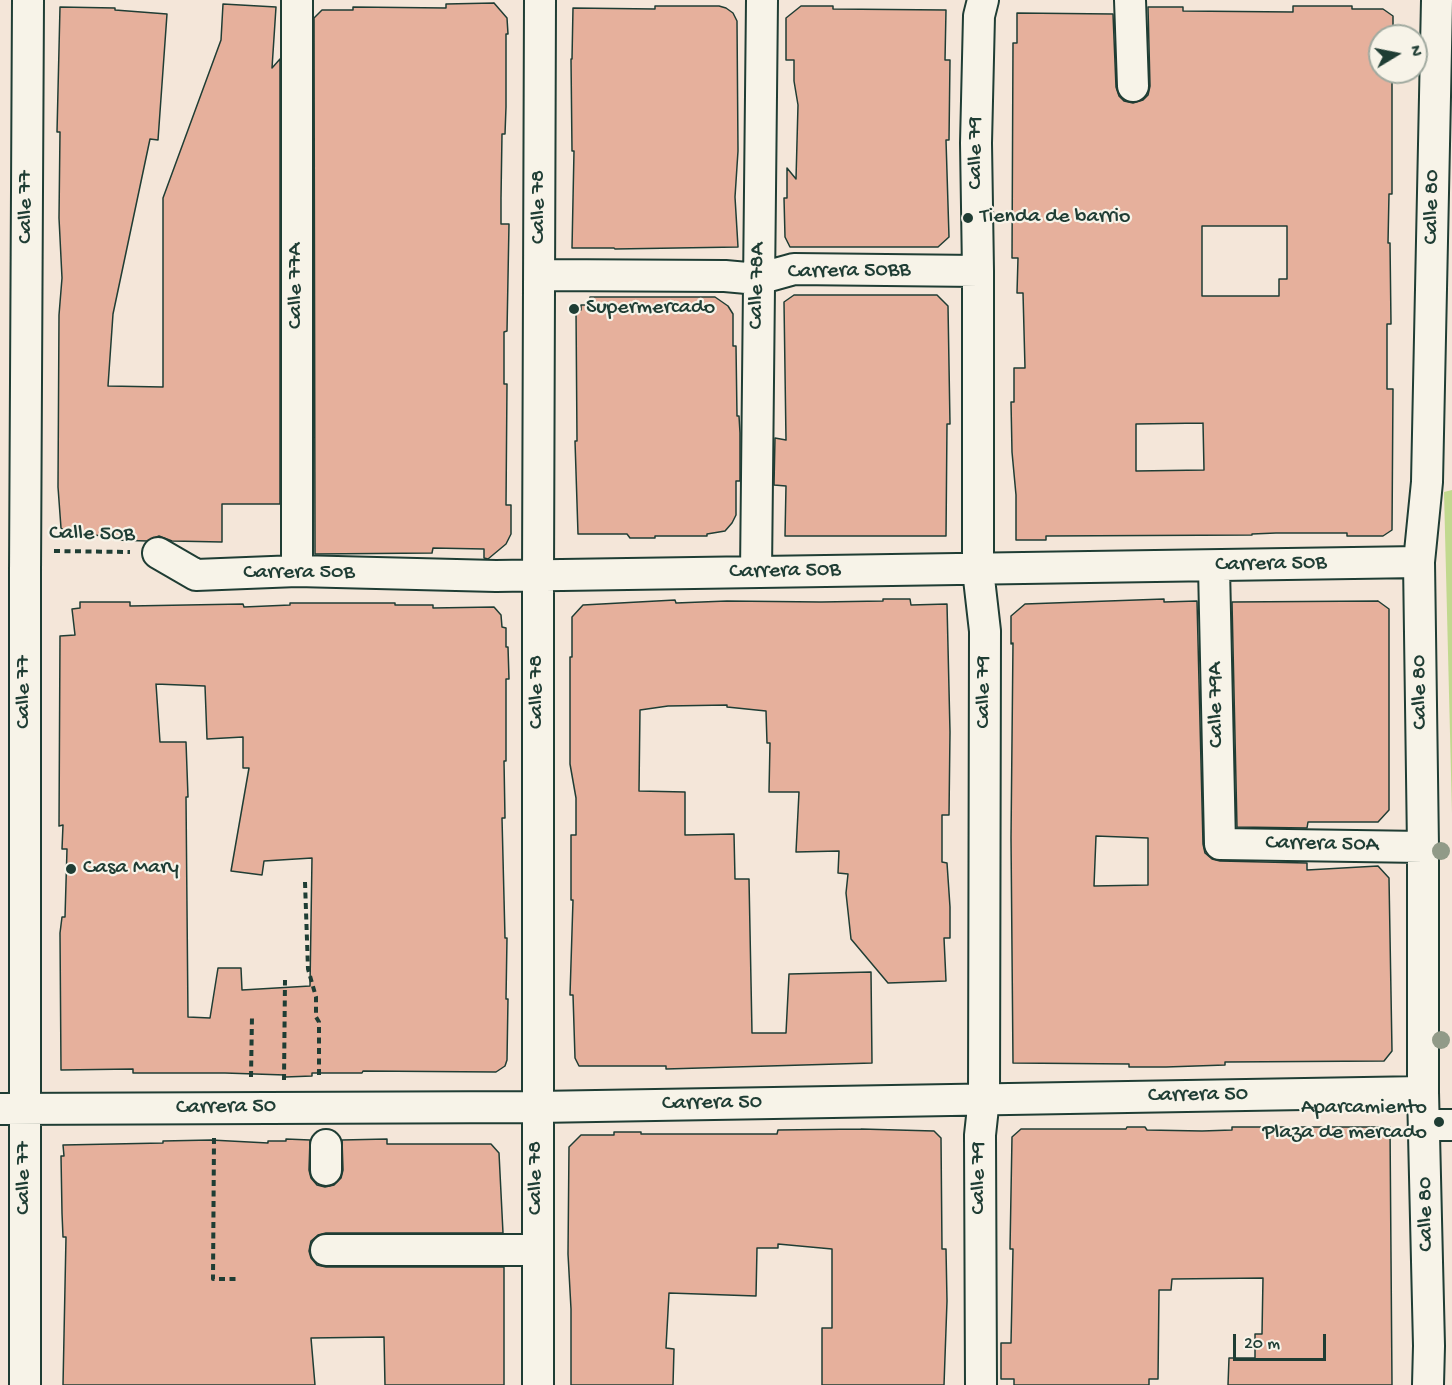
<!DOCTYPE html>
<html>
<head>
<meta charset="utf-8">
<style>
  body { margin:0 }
  #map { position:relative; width:1452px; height:1385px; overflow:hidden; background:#f4e6d9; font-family:"Gochi Hand",sans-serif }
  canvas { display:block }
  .north { position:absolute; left:1368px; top:24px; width:60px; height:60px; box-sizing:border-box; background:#f7f3e8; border:2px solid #a1aaa0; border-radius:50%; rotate:80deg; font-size:16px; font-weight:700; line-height:24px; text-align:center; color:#1f3d34 }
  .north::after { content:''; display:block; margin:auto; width:21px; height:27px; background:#1f3d34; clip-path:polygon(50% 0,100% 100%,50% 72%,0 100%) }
  .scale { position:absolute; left:1233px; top:1334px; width:93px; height:27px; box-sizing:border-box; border:3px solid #1f3d34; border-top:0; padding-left:8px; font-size:18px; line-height:21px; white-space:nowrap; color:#1f3d34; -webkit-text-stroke:4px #f7f3e8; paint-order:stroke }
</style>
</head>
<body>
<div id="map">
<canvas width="1452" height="1385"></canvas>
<div class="north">N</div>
<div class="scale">20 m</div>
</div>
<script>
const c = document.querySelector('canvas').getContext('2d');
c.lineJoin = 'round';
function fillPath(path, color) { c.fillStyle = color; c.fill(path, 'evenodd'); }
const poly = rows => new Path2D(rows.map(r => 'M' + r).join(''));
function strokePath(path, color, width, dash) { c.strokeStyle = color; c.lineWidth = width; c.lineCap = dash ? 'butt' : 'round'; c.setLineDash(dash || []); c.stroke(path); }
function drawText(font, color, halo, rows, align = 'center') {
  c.font = font + ' "Gochi Hand",sans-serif'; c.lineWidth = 4.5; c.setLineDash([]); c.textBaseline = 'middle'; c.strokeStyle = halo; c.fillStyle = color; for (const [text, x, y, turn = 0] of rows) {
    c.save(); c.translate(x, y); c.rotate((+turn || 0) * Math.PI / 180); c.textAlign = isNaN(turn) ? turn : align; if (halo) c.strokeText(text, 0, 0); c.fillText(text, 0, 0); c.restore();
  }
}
fillPath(poly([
  [1452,490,1452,814,1444,492]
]), '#c2d98f');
const building = poly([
  [494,3,507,18,508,34,506,34,506,107,505,134,502,134,501,198,501,224,509,224,507,331,504,332,504,384,507,384,506,505,511,505,511,534,506,544,488,559,484,558,484,549,433,548,432,553,315,554,314,18,322,10,353,10,353,7,446,8,446,4,494,3],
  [223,4,276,7,272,68,280,59,280,504,222,504,222,542,172,541,159,536,147,541,114,540,114,535,72,536,61,528,58,487,59,315,62,278,59,218,60,132,57,132,60,7,115,8,115,10,167,14,158,140,150,139,113,314,108,386,163,387,163,198,221,40,223,4],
  [655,6,719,6,726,8,733,13,737,21,738,151,735,197,738,247,615,249,614,248,572,248,574,151,572,151,571,59,572,59,573,8,655,9,655,6],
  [801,6,833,6,833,9,946,10,945,60,950,60,949,140,946,140,949,237,938,247,790,247,785,237,784,198,787,198,787,168,796,179,798,105,794,81,794,60,786,60,786,18,801,6],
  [1293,6,1352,6,1352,9,1383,9,1393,16,1393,36,1380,36,1380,72,1392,72,1392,194,1389,194,1388,243,1390,243,1391,324,1387,324,1387,389,1393,389,1392,530,1383,536,1347,536,1347,533,1276,533,1252,534,1252,535,1046,536,1046,540,1016,540,1016,495,1012,452,1011,402,1014,402,1014,368,1025,368,1023,293,1017,293,1018,258,1012,258,1013,43,1017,43,1017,13,1113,14,1116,87,1119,96,1124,101,1133,103,1143,100,1148,95,1150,86,1148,7,1183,7,1183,11,1293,12,1293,6],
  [1202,226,1287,226,1287,279,1279,279,1279,296,1202,296,1202,226],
  [1203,423,1204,470,1136,471,1136,424,1203,423],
  [794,295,937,295,948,306,950,424,947,424,946,536,785,536,786,486,774,485,775,438,786,440,784,302,794,295],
  [590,297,715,297,728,306,733,314,733,346,736,346,737,416,739,416,740,433,740,481,736,481,736,515,732,523,725,531,707,534,707,536,655,536,655,538,630,538,627,534,578,534,575,441,577,441,576,310,581,310,581,305,590,305,590,297],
  [883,599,910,599,911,605,947,604,950,732,949,815,942,815,942,862,947,863,950,907,950,938,944,938,946,981,888,983,851,939,846,893,848,874,838,873,839,851,796,852,799,792,769,792,770,743,767,743,766,711,727,707,727,705,668,706,640,710,639,791,685,792,685,835,734,834,735,879,749,879,752,1033,786,1033,789,974,871,972,872,1063,666,1069,666,1066,579,1066,575,1058,573,995,570,995,573,900,571,900,571,835,576,835,576,798,570,764,570,657,572,657,572,617,583,605,675,600,676,603,727,601,821,602,883,601,883,599],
  [1164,599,1164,602,1197,601,1203,844,1205,853,1212,859,1220,861,1307,863,1307,870,1378,866,1389,878,1392,1051,1384,1061,1225,1062,1225,1065,1166,1067,1129,1067,1129,1064,1013,1063,1011,838,1013,643,1011,644,1011,616,1025,604,1164,599],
  [1096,836,1148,838,1148,885,1094,886,1096,836],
  [1378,601,1389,609,1389,810,1378,822,1308,822,1307,828,1237,827,1232,602,1378,601],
  [80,602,130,602,130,606,243,604,244,607,290,605,290,603,395,603,395,605,433,605,433,608,494,607,501,615,502,627,506,628,506,647,508,647,509,679,506,679,506,761,504,761,505,818,502,818,505,938,507,938,506,999,508,999,507,1060,505,1066,496,1072,363,1071,362,1073,312,1073,312,1076,285,1077,285,1075,225,1073,133,1073,133,1069,61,1070,60,933,62,917,65,917,67,849,62,849,63,825,59,826,60,636,75,635,72,609,80,608,80,602],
  [156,684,205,686,207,739,243,737,243,768,249,768,231,871,262,875,264,861,312,858,310,986,242,990,241,968,218,968,210,1018,188,1017,186,797,188,797,186,742,160,742,156,684],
  [1127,1127,1145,1127,1147,1130,1202,1131,1232,1130,1232,1127,1390,1127,1392,1385,1228,1385,1229,1358,1255,1358,1255,1334,1262,1334,1263,1278,1172,1279,1171,1290,1159,1290,1158,1379,1149,1379,1149,1385,1014,1385,1014,1379,1001,1379,1001,1343,1011,1343,1013,1249,1010,1249,1012,1137,1021,1129,1126,1129,1127,1127],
  [861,1129,934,1131,941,1138,942,1249,946,1249,947,1301,944,1385,822,1385,822,1328,832,1328,832,1249,778,1244,778,1248,757,1248,756,1296,669,1293,666,1348,674,1349,673,1385,571,1385,571,1309,568,1254,569,1147,581,1135,614,1135,614,1132,641,1132,641,1134,777,1134,778,1130,861,1129],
  [286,1139,310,1140,309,1170,311,1178,317,1185,325,1187,334,1185,341,1178,343,1170,342,1140,387,1139,387,1144,491,1144,499,1153,503,1233,326,1233,318,1235,311,1241,309,1251,311,1258,317,1265,326,1267,504,1267,504,1385,385,1385,384,1337,311,1338,315,1385,63,1385,66,1237,63,1237,62,1213,61,1156,64,1156,63,1145,163,1143,163,1141,211,1140,268,1143,268,1141,286,1141,286,1139]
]);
fillPath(building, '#e6b09c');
strokePath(building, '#1f3d34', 1.5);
const minor = poly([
  [1130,0,1133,86],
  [540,275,725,276,758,279,794,269,978,271],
  [158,553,196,575,297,571,496,576,1419,562],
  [1214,567,1220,844,1423,847],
  [297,571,297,0],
  [756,572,762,0],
  [0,1109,537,1107,1423,1092],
  [1425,1125,1452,1125],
  [326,1145,326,1170],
  [326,1250,538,1250],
  [25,1385,25,573,28,0],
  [538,1385,538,576,540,0],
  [981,1385,980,1135,984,1098,985,631,978,570,978,271,976,143,979,16,983,0],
  [1428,1385,1429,1346,1423,1092,1423,847,1419,562,1427,482,1437,0]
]);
strokePath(minor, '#1f3d34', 34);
strokePath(poly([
  [54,551,130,552],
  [305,882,308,969,316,997,316,1017,319,1022,319,1079],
  [251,1077,252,1016],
  [284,1080,285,980],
  [214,1138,213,1279,237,1279]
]), '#1f3d34', 4, [6, 4.5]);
strokePath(minor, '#f7f3e8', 30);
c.fillStyle = '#919a88';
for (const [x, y] of [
  [1441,851],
  [1441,1040]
]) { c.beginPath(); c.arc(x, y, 9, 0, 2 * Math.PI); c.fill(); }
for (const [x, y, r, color] of [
  [968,218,6,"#1f3d34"],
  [574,309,6,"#1f3d34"],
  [71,869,6,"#1f3d34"],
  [1439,1122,6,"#1f3d34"]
]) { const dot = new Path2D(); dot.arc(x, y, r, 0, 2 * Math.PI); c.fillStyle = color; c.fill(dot); strokePath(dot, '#f7f3e8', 2); }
drawText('22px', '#1f3d34', '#f7f3e8', [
  ["Calle 79",977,153,-90],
  ["Calle 77",27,207,-90],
  ["Calle 78",540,207,-90],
  ["Calle 80",1433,207,-89],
  ["Carrera 50BB",849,272,-1],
  ["Calle 77A",297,286,-90],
  ["Calle 78A",758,286,-89],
  ["Calle 50B",92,535,1],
  ["Carrera 50B",1271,565,-1],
  ["Carrera 50B",785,572,-1],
  ["Carrera 50B",299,574],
  ["Calle 77",25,692,-90],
  ["Calle 78",538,692,-90],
  ["Calle 79",985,692,-90],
  ["Calle 80",1421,692,-91],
  ["Calle 79A",1217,705,-91],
  ["Carrera 50A",1322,845,1],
  ["Carrera 50",1198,1096,-1],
  ["Carrera 50",712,1104,-1],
  ["Carrera 50",226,1108,-1],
  ["Calle 77",25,1178,-90],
  ["Calle 78",537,1178,-90],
  ["Calle 79",980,1178,-90],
  ["Calle 80",1427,1214,-91]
]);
drawText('22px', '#1f3d34', '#f7f3e8', [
  ["Tienda de barrio",980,218],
  ["Supermercado",586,309],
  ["Casa Mary",83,869],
  ["Aparcamiento",1427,1109,"right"],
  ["Plaza de mercado",1427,1134,"right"]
], 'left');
</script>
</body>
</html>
